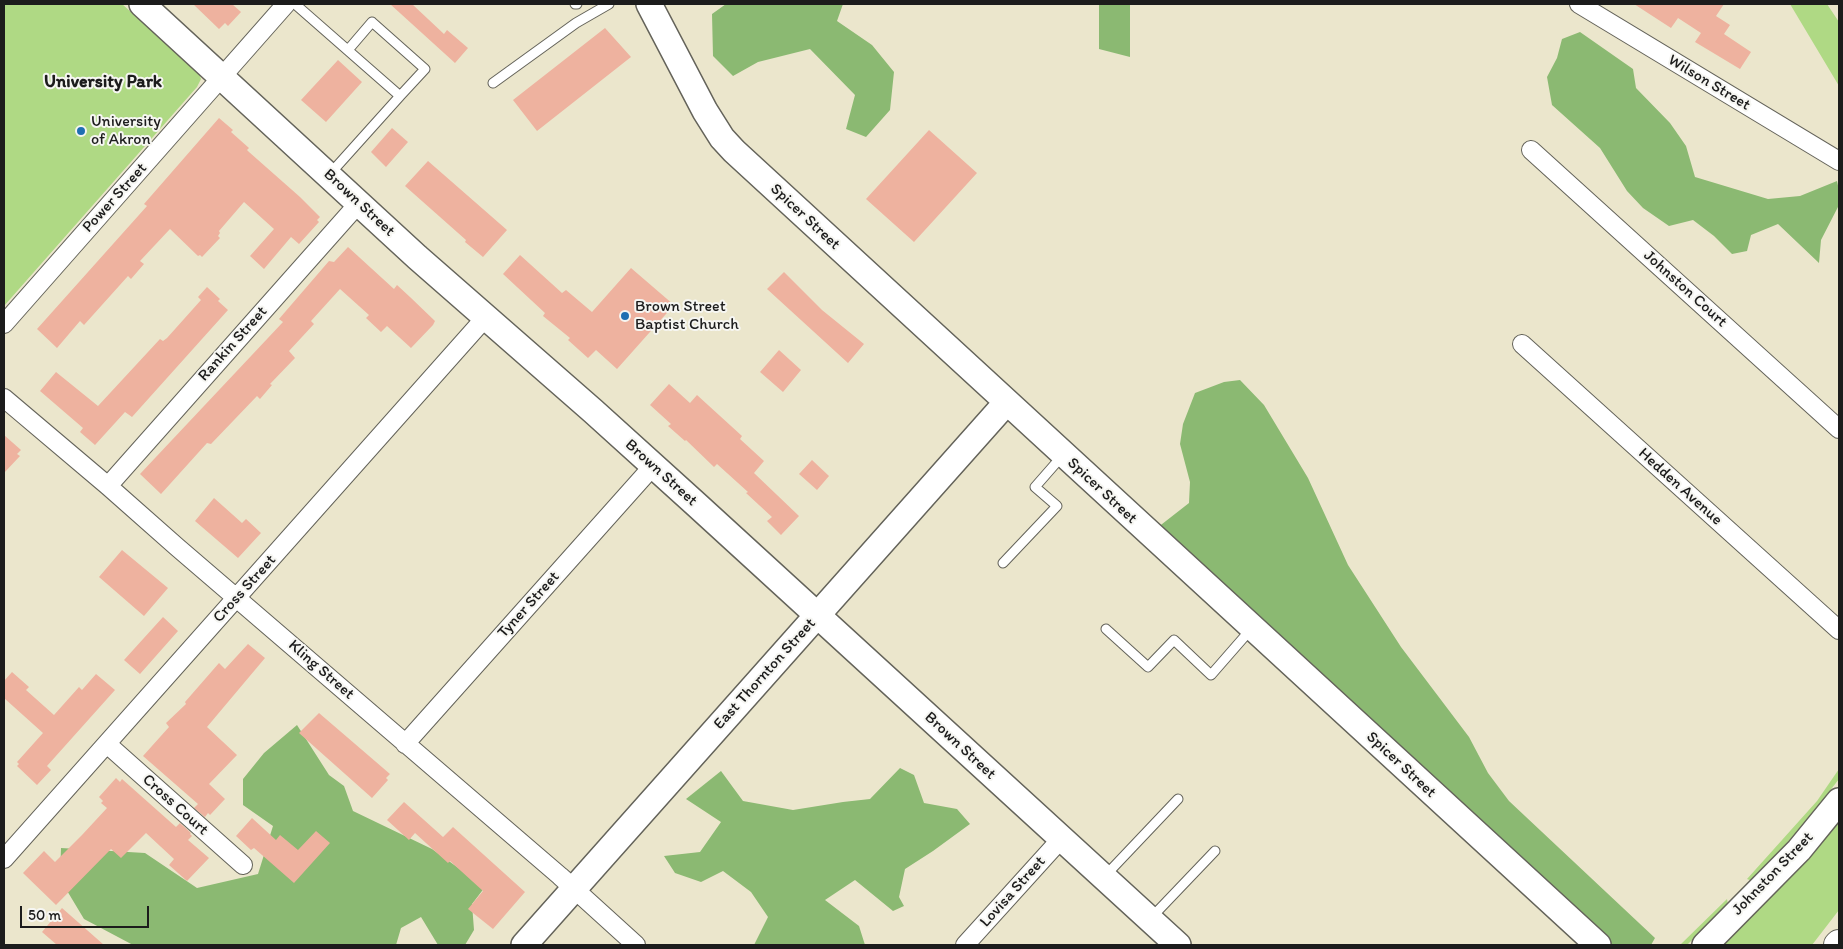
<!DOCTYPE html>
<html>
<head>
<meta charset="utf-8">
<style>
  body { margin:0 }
  #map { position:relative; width:1843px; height:949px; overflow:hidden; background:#ebe6cc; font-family:Itim,sans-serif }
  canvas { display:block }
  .frame { position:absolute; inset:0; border:5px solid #1c1c1c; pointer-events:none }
  .scale { position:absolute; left:20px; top:906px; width:129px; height:22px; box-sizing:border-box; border:2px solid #1c1c1c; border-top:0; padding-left:6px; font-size:15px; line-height:18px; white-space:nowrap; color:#1c1c1c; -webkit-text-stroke:4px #f6f6f2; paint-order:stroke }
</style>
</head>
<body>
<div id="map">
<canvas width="1843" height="949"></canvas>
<div class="frame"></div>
<div class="scale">50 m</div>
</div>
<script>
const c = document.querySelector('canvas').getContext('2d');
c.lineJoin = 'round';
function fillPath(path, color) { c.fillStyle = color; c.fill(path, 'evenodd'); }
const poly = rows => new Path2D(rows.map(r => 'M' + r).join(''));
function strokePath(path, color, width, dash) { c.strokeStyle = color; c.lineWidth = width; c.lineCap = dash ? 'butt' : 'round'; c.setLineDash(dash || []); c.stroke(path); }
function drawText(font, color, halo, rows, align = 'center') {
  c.font = font + ' Itim,sans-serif'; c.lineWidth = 4; c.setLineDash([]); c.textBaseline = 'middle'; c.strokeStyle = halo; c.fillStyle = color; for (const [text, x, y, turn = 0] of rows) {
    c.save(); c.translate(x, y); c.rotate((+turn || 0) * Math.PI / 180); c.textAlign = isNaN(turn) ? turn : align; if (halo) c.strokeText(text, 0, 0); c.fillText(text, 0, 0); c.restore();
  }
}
fillPath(poly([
  [4,4,122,4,199,73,201,79,197,87,4,306],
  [1790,4,1827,4,1839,22,1839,86],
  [1839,769,1839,779,1805,823,1752,881,1747,879,1817,801],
  [1839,821,1839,910,1812,945,1719,945,1818,847],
  [1727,899,1728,904,1687,945,1680,945]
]), '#afd984');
fillPath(poly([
  [726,4,843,4,837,21,872,45,894,72,890,110,866,137,846,129,855,95,810,49,758,62,733,76,713,56,712,14],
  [1099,4,1130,4,1130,57,1099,49],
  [1580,32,1633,69,1636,88,1670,123,1686,146,1695,177,1768,199,1800,196,1837,181,1839,190,1839,205,1821,240,1819,263,1778,224,1751,235,1747,251,1732,254,1714,236,1693,220,1669,226,1643,208,1627,191,1600,148,1552,105,1547,77,1557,58,1562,39],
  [1240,380,1264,405,1308,478,1348,565,1401,647,1469,737,1488,773,1509,801,1655,938,1651,945,1613,945,1157,528,1189,503,1190,482,1180,444,1183,424,1195,393,1224,382],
  [297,725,329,775,344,786,353,811,432,849,485,887,472,904,474,930,465,945,438,945,421,917,401,928,396,945,133,945,84,919,60,879,61,848,145,853,197,888,258,874,273,826,243,805,243,779,264,753],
  [900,768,914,775,924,803,957,809,970,824,933,851,905,869,899,897,904,906,893,911,855,880,825,900,859,926,865,945,754,945,768,917,751,892,723,871,701,882,675,873,664,856,700,852,721,822,686,799,721,771,743,801,793,810,843,802,870,799]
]), '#8bb972');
fillPath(poly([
  [193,4,232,4,241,12,228,26,225,23,219,29],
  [390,4,412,4,444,34,447,30,468,48,455,63],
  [1634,4,1724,4,1716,16,1730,25,1724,34,1751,52,1740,69,1695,42,1701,33,1678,18,1671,28],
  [605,28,631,57,537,131,513,100],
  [338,60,362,82,326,122,301,100],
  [219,118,233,130,231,132,249,148,247,150,249,152,300,197,320,217,317,220,319,222,299,244,291,237,264,269,250,256,274,229,244,202,219,231,220,233,218,236,220,238,202,257,200,255,198,256,170,229,140,261,144,264,131,279,128,276,84,325,80,321,57,348,37,329,147,206,144,204],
  [392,128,408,142,386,167,371,152],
  [929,130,977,173,914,242,866,199],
  [428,161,507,230,483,257,465,242,466,240,405,186],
  [348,247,394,289,397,285,410,297,435,321,433,325,411,348,387,326,381,332,366,318,369,315,340,289,311,321,314,324,289,351,295,358,270,384,272,385,260,399,257,396,211,444,207,443,161,494,140,474,283,322,279,319,329,261,334,262],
  [520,255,562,293,566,290,592,312,631,268,674,305,617,369,596,350,588,358,568,340,570,338,543,316,545,313,503,274],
  [784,272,822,310,864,344,848,363,767,289],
  [207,287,220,299,218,301,228,310,132,417,125,412,95,445,80,432,83,428,40,391,56,372,98,406,160,339,163,341,167,338,201,300,198,297],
  [779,350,801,370,783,392,760,372],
  [669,384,690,403,697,395,742,436,740,439,764,461,754,473,799,516,781,535,767,521,772,517,746,493,748,492,717,464,714,467,686,440,685,441,668,426,671,424,650,405],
  [4,435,21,450,17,454,20,456,4,473],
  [812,460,829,476,817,490,799,474],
  [214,498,242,523,246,519,261,533,238,558,195,521],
  [122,550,168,588,144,616,99,577],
  [163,617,178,631,140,674,124,660],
  [248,644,265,658,207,727,237,755,209,784,225,799,210,815,208,813,205,817,194,808,198,804,143,756,169,727,166,723,186,704,185,702,219,663,225,669],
  [12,672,29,687,26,690,54,715,79,687,82,690,96,674,115,690,47,766,51,770,37,785,17,766,19,764,17,762,43,733,4,698,4,681],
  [319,713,390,774,386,778,388,780,372,798,299,733],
  [116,778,120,782,122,779,176,827,180,823,191,833,190,834,192,836,188,840,209,858,187,881,169,865,174,859,146,833,121,858,111,849,56,905,23,873,44,851,55,862,82,835,107,808,101,803,103,801,99,797],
  [404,802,443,837,453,827,525,892,493,929,468,909,483,891,450,861,448,863,415,833,409,840,387,820],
  [252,818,276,840,280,835,298,850,316,831,330,843,294,883,254,848,251,850,236,836],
  [62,908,104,945,57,945,42,932]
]), '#eeb29f');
const lane = poly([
  [295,4,400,96,329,175],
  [575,4,577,4],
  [348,50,372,22,425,69,400,96],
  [493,83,576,23,609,4],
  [1003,563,1057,506,1035,487,1063,455],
  [1106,629,1148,667,1174,640,1211,675,1252,628],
  [1105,876,1178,799],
  [1151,918,1215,851]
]);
const street = poly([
  [1579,4,1839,161],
  [1531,150,1839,429],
  [4,324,286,4],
  [1522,344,1839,630],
  [4,398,108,486,177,547,560,876,636,945],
  [108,486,359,203],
  [107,744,243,865],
  [405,744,653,466],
  [4,859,485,318],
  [965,945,1061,839]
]);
const secondary = poly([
  [142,4,417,257,593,411,698,506,1178,945],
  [649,4,705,111,722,138,734,151,1598,945],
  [524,945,1006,403],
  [1705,945,1799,850,1839,801]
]);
const highway = poly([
  [1838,945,1839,944]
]);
strokePath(lane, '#64635a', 11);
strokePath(street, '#64635a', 20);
strokePath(secondary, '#64635a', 28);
strokePath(highway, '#64635a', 30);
strokePath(lane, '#fff', 9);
strokePath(street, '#fff', 18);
strokePath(secondary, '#fff', 25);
strokePath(highway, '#fff', 28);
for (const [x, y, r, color] of [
  [81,131,5,"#1f6fb2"],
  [625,316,5,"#1f6fb2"]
]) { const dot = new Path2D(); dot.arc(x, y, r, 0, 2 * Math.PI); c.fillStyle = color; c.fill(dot); strokePath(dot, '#f6f6f2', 2); }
drawText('16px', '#1c1c1c', '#f6f6f2', [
  ["Wilson Street",1709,83,31],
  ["Power Street",115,198,-48],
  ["Brown Street",359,203,43],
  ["Spicer Street",805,217,43],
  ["Johnston Court",1685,289,42],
  ["Rankin Street",233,344,-48],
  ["Brown Street",661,473,42],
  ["Hedden Avenue",1680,487,42],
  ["Spicer Street",1102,491,43],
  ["Cross Street",245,589,-48],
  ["Tyner Street",529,605,-48],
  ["Kling Street",321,670,41],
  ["East Thornton Street",765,674,-48],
  ["Brown Street",960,746,43],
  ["Spicer Street",1401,765,43],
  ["Cross Court",175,805,42],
  ["Johnston Street",1773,874,-46],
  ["Lovisa Street",1013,892,-48]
]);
drawText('16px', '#1c1c1c', '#f6f6f2', [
  ["University",91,122],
  ["of Akron",91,140],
  ["Brown Street",635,307],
  ["Baptist Church",635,325]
], 'left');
drawText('bold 18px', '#1c1c1c', '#f6f6f2', [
  ["University Park",103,82]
]);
</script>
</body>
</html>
